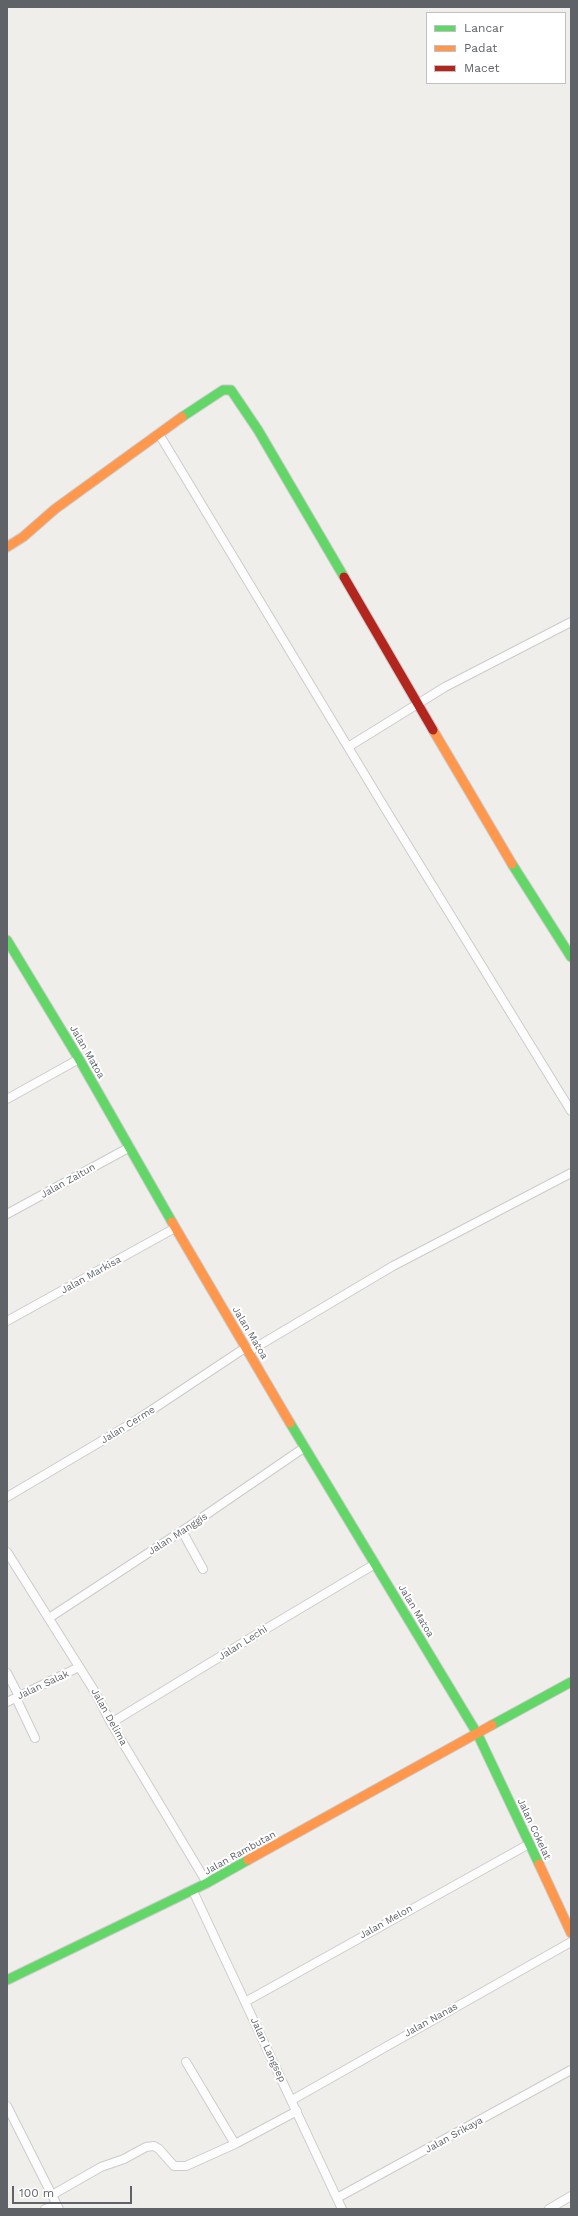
<!DOCTYPE html>
<html>
<head>
<meta charset="utf-8">
<style>
  body { margin:0 }
  #map { position:relative; width:578px; height:2216px; overflow:hidden; background:#efeeea; font-family:"Work Sans",sans-serif }
  canvas { display:block }
  .frame { position:absolute; inset:0; border:8px solid #5f6368; pointer-events:none }
  .legend { position:absolute; left:426px; top:12px; width:140px; height:72px; box-sizing:border-box; background:#fff; border:1px solid #bfc1c3; margin:0; padding:5px 7px; list-style:none; font-size:12px; color:#5f6368 }
  .legend li { display:flex; align-items:center; gap:8px; height:20px }
  .legend b { width:20px; border:1px solid #bfc1c3 }
  .scale { position:absolute; left:12px; top:2186px; width:120px; height:18px; box-sizing:border-box; border:2px solid #5f6368; border-top:0; padding-left:5px; font-size:12px; line-height:14px; white-space:nowrap; color:#5f6368; -webkit-text-stroke:3px #fff; paint-order:stroke }
</style>
</head>
<body>
<div id="map">
<canvas width="578" height="2216"></canvas>
<div class="frame"></div>
<ul class="legend">
<li><b style="height:5px;background:#63d668"></b>Lancar</li>
<li><b style="height:5px;background:#ff974d"></b>Padat</li>
<li><b style="height:5px;background:#b3261e"></b>Macet</li>
</ul>
<div class="scale">100 m</div>
</div>
<script>
const c = document.querySelector('canvas').getContext('2d');
c.lineJoin = 'round';
const poly = rows => new Path2D(rows.map(r => 'M' + r).join(''));
function strokePath(path, color, width, dash) { c.strokeStyle = color; c.lineWidth = width; c.lineCap = dash ? 'butt' : 'round'; c.setLineDash(dash || []); c.stroke(path); }
function drawText(font, color, halo, rows, align = 'center') {
  c.font = font + ' "Work Sans",sans-serif'; c.lineWidth = 4; c.setLineDash([]); c.textBaseline = 'middle'; c.strokeStyle = halo; c.fillStyle = color; for (const [text, x, y, turn = 0] of rows) {
    c.save(); c.translate(x, y); c.rotate((+turn || 0) * Math.PI / 180); c.textAlign = isNaN(turn) ? turn : align; if (halo) c.strokeText(text, 0, 0); c.fillText(text, 0, 0); c.restore();
  }
}
const street = poly([
  [159,434,386,810,571,1111],
  [348,747,445,687,571,622],
  [7,1099,79,1059],
  [7,1214,130,1147],
  [7,1321,175,1228],
  [248,1352,393,1266,571,1173],
  [7,1497,132,1423,245,1348],
  [182,1531,203,1569],
  [7,1552,95,1692,111,1723,207,1883],
  [49,1618,191,1525,305,1447],
  [7,1673,19,1696],
  [16,1698,35,1738],
  [7,1702,79,1667],
  [111,1723,259,1633,375,1564],
  [193,1891,342,2209],
  [245,2002,529,1844],
  [186,2062,235,2144],
  [292,2100,571,1942],
  [7,2106,59,2209],
  [52,2195,101,2167,124,2159,146,2147,154,2146,159,2149,174,2166,186,2166,235,2144,297,2111],
  [337,2198,571,2070],
  [45,2209,57,2205],
  [549,2209,571,2196]
]);
const fast = poly([
  [182,417,223,390,231,390,258,430,344,577],
  [512,864,571,957],
  [7,940,79,1059,172,1222],
  [290,1423,478,1735,539,1864],
  [492,1725,571,1682],
  [7,1980,207,1883,248,1860]
]);
const slow = poly([
  [7,547,23,537,55,509,182,417],
  [433,730,512,864],
  [172,1222,290,1423],
  [248,1860,492,1725],
  [539,1864,571,1933]
]);
const jam = poly([
  [344,577,433,730]
]);
strokePath(street, '#cbcccc', 10);
strokePath(fast, '#cacacb', 11);
strokePath(slow, '#cacacb', 11);
strokePath(jam, '#cacacb', 11);
strokePath(street, '#fdfcfc', 8);
strokePath(fast, '#63d668', 9);
strokePath(slow, '#ff974d', 9);
strokePath(jam, '#b3261e', 9);
drawText('10px', '#5f6368', '#fff', [
  ["Jalan Matoa",87,1052,60],
  ["Jalan Zaitun",68,1181,-29],
  ["Jalan Markisa",91,1275,-29],
  ["Jalan Matoa",250,1333,59],
  ["Jalan Cerme",128,1425,-32],
  ["Jalan Manggis",178,1534,-33],
  ["Jalan Matoa",416,1611,59],
  ["Jalan Lechi",243,1643,-32],
  ["Jalan Salak",43,1685,-25],
  ["Jalan Delima",109,1717,61],
  ["Jalan Cokelat",534,1829,65],
  ["Jalan Rambutan",240,1853,-29],
  ["Jalan Melon",386,1922,-29],
  ["Jalan Nanas",431,2020,-29],
  ["Jalan Langsep",268,2050,65],
  ["Jalan Srikaya",454,2135,-29]
]);
</script>
</body>
</html>
